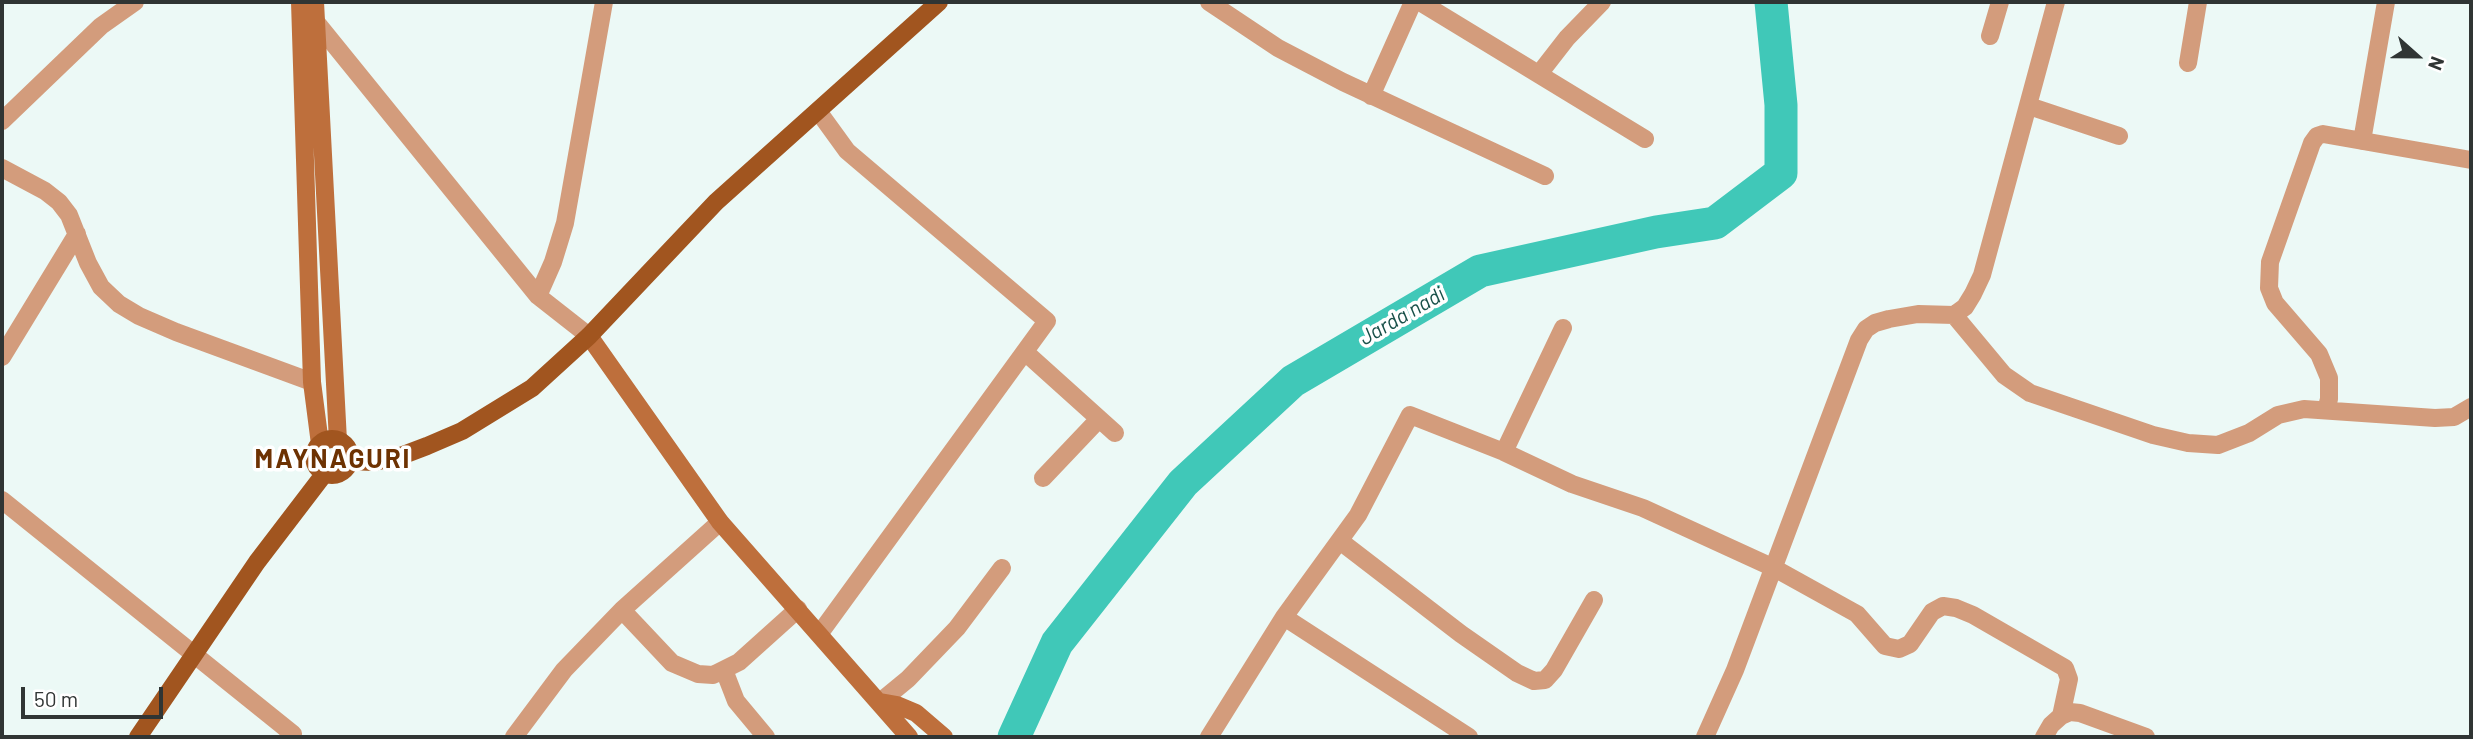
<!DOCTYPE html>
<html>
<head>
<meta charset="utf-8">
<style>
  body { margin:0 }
  #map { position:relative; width:2473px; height:739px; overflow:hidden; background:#ecf9f6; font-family:Barlow,sans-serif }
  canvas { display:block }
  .frame { position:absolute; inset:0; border:4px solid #303534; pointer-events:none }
  .north { position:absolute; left:2382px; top:21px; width:70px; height:70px; -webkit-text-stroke:5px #fff; paint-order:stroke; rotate:111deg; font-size:19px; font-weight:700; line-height:28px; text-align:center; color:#303534 }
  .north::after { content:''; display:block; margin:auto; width:24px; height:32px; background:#303534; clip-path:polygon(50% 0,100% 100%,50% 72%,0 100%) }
  .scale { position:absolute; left:21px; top:687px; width:142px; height:32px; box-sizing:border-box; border:4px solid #303534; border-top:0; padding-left:9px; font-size:21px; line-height:24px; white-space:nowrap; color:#303534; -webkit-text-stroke:5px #fff; paint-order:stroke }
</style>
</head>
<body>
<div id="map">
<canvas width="2473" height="739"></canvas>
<div class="frame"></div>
<div class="north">N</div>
<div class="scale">50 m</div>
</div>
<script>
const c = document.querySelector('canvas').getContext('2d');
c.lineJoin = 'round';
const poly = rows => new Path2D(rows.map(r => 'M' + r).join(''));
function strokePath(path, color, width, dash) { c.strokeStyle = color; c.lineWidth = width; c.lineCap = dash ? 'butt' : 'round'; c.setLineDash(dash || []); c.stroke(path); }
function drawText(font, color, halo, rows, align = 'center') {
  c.font = font + ' Barlow,sans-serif'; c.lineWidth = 7; c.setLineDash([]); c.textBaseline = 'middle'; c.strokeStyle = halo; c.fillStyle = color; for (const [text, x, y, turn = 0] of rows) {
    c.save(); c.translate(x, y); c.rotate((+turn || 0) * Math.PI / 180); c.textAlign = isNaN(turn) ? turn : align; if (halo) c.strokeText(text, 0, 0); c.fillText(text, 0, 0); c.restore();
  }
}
strokePath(poly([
  [1014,737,1057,643,1183,483,1293,381,1480,271,1656,232,1715,223,1781,173,1781,105,1771,2]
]), '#40c8b8', 33);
strokePath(poly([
  [1209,2,1278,48,1343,82,1545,176],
  [1420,2,1645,139],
  [316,22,538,296,589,336],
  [1990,36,2000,2],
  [2188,63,2198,2],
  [1539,74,1567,38,1602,2],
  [1371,96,1413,2],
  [2029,106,2119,136],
  [818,111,847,151,1047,321,820,633],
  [2,121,101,26,135,2],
  [2362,141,2386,2],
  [2,168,45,191,59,202,69,215,88,263,101,287,119,304,139,316,176,332,312,382],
  [538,296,553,262,565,223,604,2],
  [1954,315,2004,375,2030,393,2153,435,2188,443,2218,445,2249,433,2278,415,2304,409,2435,418,2454,417,2471,407],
  [1025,352,1115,433],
  [2,357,77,234],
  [2326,410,2329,399,2329,378,2319,354,2275,303,2269,288,2270,262,2312,143,2317,136,2323,134,2471,160],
  [1504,452,1563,328],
  [1043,478,1099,419],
  [2,500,293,734],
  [1340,541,1461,634,1517,673,1534,681,1545,680,1554,670,1594,600],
  [622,610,672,663,698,674,713,675,739,662,798,609],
  [1284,617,1469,737],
  [724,670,736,701,766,737],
  [880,702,908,679,957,628,1002,568],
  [514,737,564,670,622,610,720,522],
  [1209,737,1284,617,1358,515,1410,415,1504,452,1572,484,1643,508,1774,568,1857,614,1885,646,1899,649,1910,644,1932,612,1943,606,1956,608,1973,615,2065,668,2069,679,2061,716],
  [1705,737,1735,670,1859,340,1866,329,1875,323,1889,319,1918,314,1954,315,1965,307,1973,294,1982,275,2056,2],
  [2044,737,2051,725,2061,716,2070,712,2080,713,2146,737]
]), '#d39c7c', 18);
strokePath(poly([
  [300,2,312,382,320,444],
  [315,2,338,441],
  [589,336,720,522,909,737],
  [880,702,897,705,916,713,944,737]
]), '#be6f3c', 18);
strokePath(poly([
  '314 457a18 18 0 1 1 36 0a18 18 0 1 1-36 0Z',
  [349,461,374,462,398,457,427,446,462,431,532,388,589,336,716,202,939,2],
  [138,737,257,562,325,473]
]), '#a1551f', 18);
drawText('italic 21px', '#185049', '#fff', [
  ["Jarda nadi",1402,316,-30]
]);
c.letterSpacing = '2px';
drawText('bold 26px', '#6d3202', '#fff', [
  ["MAYNAGURI",333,459]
]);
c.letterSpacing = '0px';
</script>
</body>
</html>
